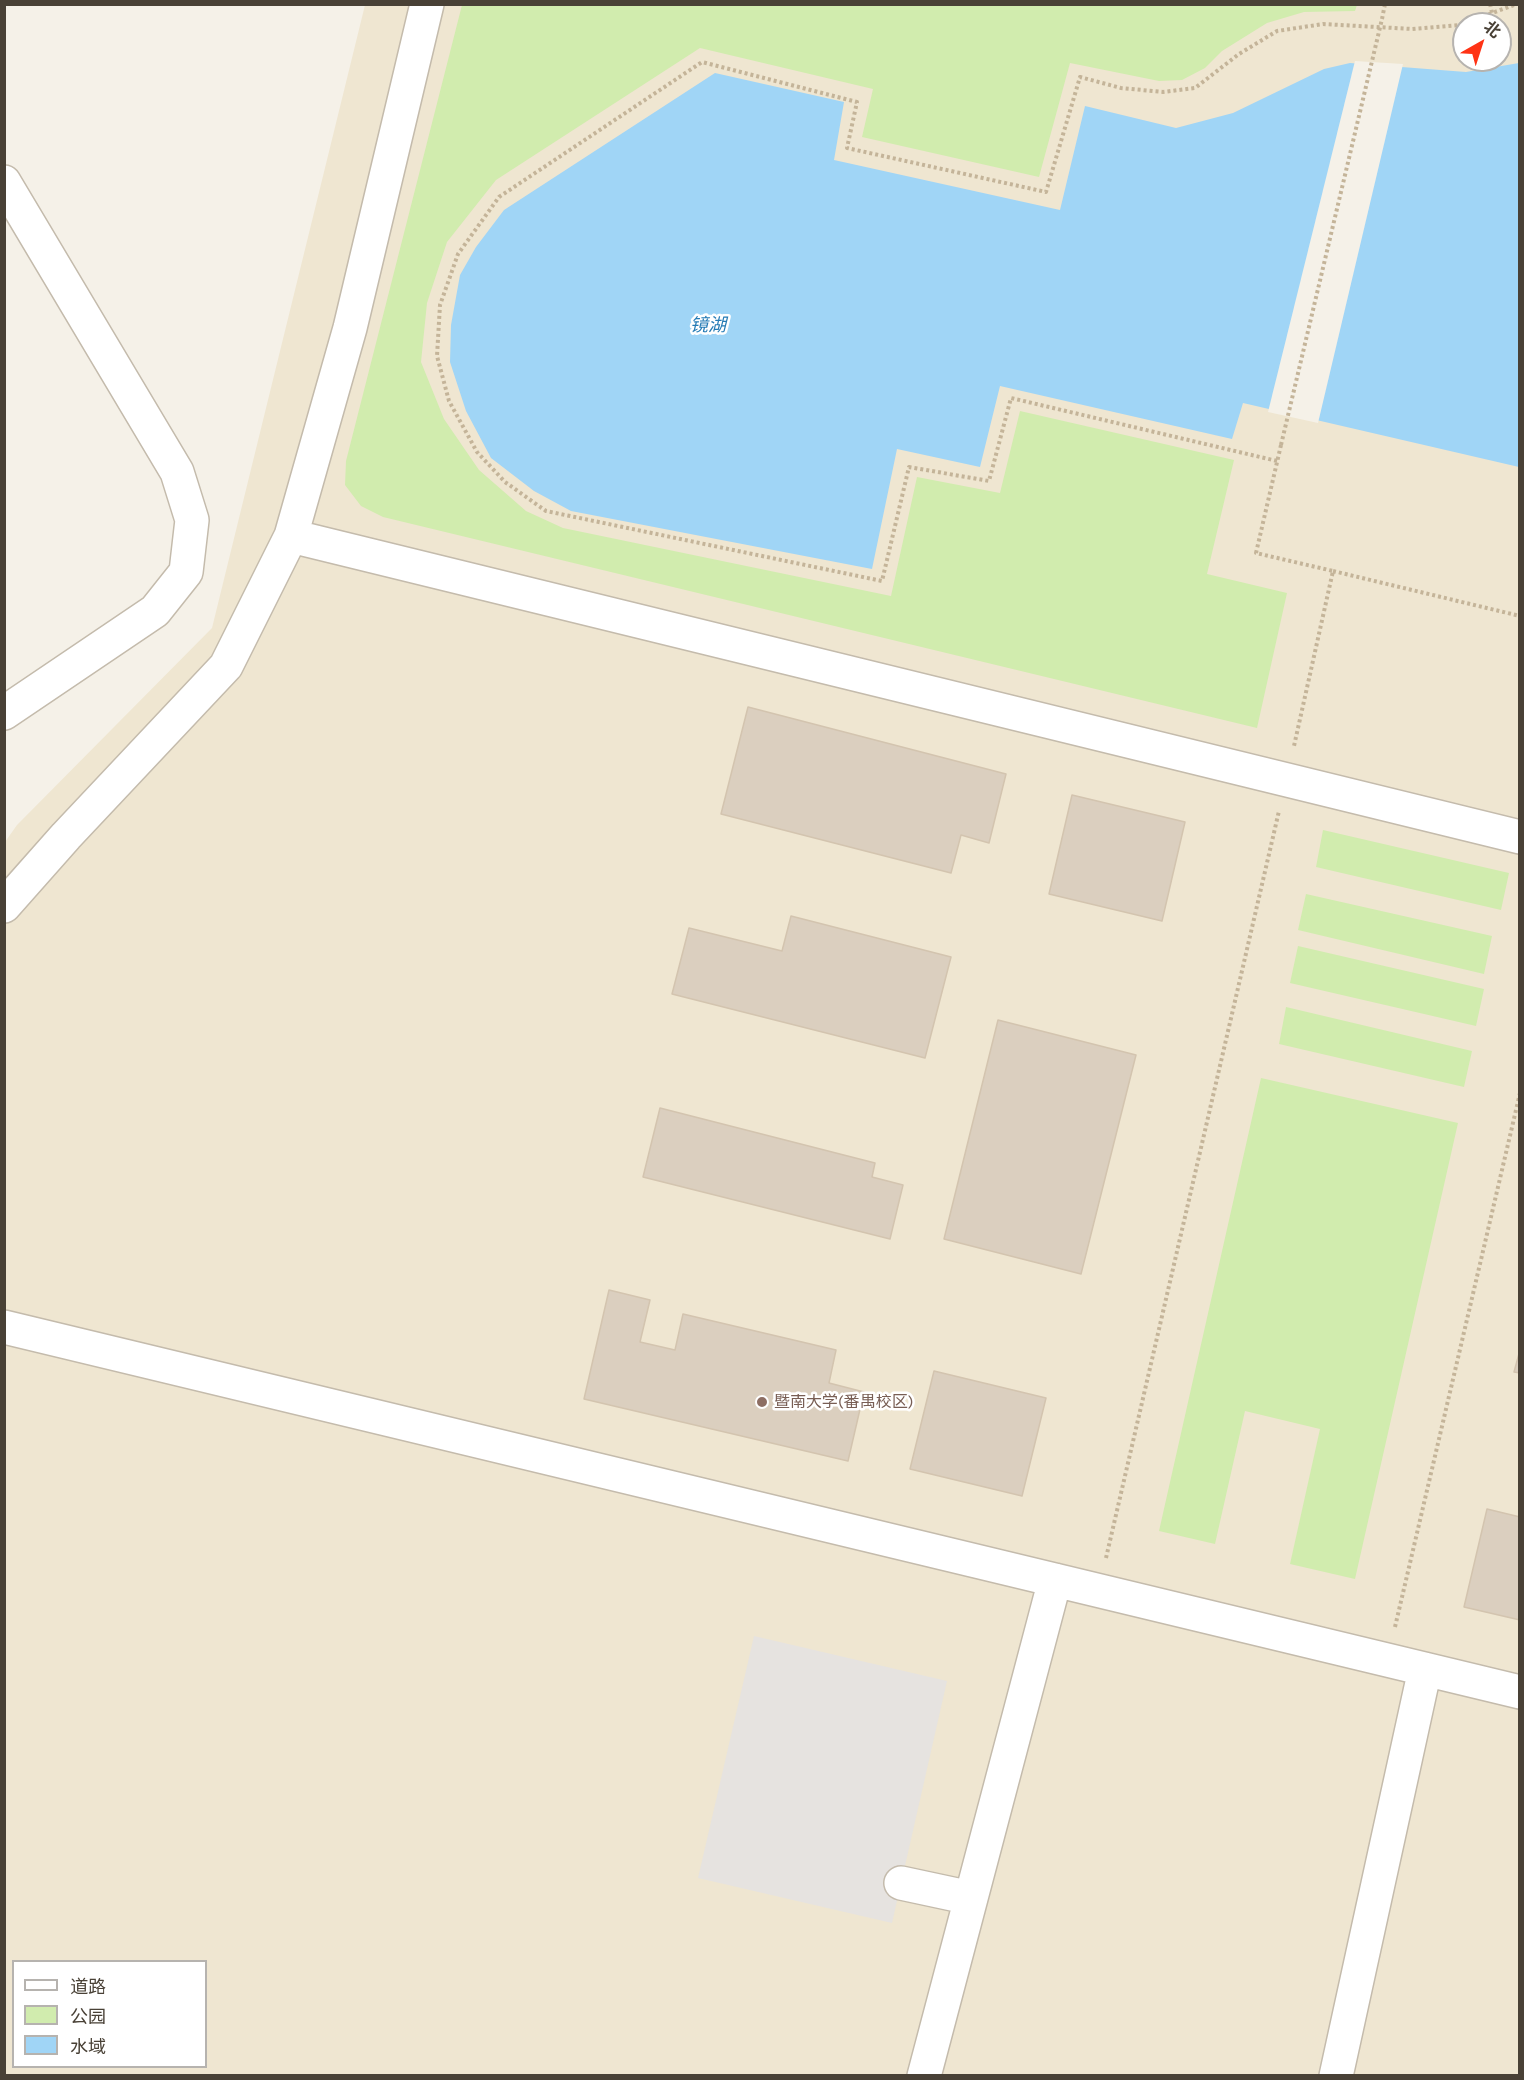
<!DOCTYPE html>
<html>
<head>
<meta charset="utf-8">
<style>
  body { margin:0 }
  #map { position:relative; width:1524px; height:2080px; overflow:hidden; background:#f5f1e8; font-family:Karla,"Noto Sans SC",sans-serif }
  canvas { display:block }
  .frame { position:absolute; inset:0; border:6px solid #494136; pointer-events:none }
  .legend { position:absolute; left:12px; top:1960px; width:195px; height:108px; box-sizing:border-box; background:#fff; border:2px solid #b6b3af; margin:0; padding:8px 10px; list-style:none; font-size:18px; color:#494136 }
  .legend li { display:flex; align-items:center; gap:12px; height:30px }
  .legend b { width:30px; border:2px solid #b6b3af }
  .north { position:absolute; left:1452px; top:12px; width:60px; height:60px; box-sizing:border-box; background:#fff; border:2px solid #b6b3af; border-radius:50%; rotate:39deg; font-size:16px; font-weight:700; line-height:24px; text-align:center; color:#494136 }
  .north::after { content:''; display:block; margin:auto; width:21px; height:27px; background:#ff3315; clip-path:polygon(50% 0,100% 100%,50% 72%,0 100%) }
</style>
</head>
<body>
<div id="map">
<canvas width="1524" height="2080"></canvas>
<div class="frame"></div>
<ul class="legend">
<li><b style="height:8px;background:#fff"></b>道路</li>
<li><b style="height:16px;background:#d1ecae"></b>公园</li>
<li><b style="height:16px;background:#a0d5f6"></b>水域</li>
</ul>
<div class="north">北</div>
</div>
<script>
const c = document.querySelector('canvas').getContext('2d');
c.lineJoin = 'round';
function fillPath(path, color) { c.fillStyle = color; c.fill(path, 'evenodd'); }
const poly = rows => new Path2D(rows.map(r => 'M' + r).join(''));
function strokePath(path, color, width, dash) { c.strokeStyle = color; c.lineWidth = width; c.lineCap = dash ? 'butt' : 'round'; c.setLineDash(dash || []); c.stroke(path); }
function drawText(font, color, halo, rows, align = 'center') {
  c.font = font + ' Karla,"Noto Sans SC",sans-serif'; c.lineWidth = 5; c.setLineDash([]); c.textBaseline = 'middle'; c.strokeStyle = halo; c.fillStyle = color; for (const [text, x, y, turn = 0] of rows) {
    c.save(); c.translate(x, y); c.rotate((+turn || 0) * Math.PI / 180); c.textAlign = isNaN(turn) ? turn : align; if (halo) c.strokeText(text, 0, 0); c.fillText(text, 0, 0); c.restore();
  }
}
fillPath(poly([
  [365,5,1519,5,1519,2075,5,2076,5,842,17,825,212,628],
  [1464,24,1500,24,1500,60,1464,60],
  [14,1962,206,1962,206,2066,14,2066]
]), '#efe6d1');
fillPath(poly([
  [462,5,1357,5,1355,11,1304,12,1267,23,1222,51,1205,68,1182,80,1159,81,1070,63,1039,177,862,137,873,89,700,48,496,180,447,242,427,303,421,362,444,419,479,470,526,511,563,528,891,596,917,477,1000,493,1020,411,1234,460,1207,574,1287,593,1257,728,383,517,361,506,345,485,346,461],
  [1323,830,1509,873,1501,910,1316,867],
  [1306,894,1492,936,1484,974,1298,930],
  [1298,946,1484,989,1476,1026,1290,983],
  [1286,1007,1472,1051,1464,1087,1279,1044],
  [1261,1078,1458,1123,1355,1579,1290,1564,1320,1429,1245,1411,1215,1544,1159,1531]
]), '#d1ecae');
fillPath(poly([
  [754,1636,947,1681,892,1923,698,1878]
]), '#e6e3e0');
fillPath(poly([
  [1350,63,1466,72,1519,63,1519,467,1243,403,1232,439,1000,386,980,467,897,449,872,569,571,511,534,491,491,458,466,411,450,362,451,325,460,275,476,247,504,210,715,73,844,102,834,160,1060,210,1085,106,1176,128,1233,113,1324,69]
]), '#a0d5f6');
fillPath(poly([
  [1355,61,1403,64,1318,423,1268,412]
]), '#f5f1e8');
const building = poly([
  [748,707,1006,774,989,843,961,835,951,873,721,814,748,707],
  [1072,795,1185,822,1162,921,1049,894,1072,795],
  [791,916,951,957,925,1058,672,994,689,928,782,951,791,916],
  [998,1020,1136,1055,1081,1274,944,1239,998,1020],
  [660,1108,875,1163,872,1177,903,1185,890,1239,643,1177,660,1108],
  [609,1290,650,1300,640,1342,675,1350,683,1314,836,1350,829,1383,864,1392,848,1461,584,1399,609,1290],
  [1520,1350,1520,1373,1514,1372,1520,1350],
  [934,1371,1046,1398,1022,1496,910,1469,934,1371],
  [1487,1509,1520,1517,1520,1620,1464,1607,1487,1509]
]);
fillPath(building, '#dbcfbf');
strokePath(building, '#d3c4af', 1.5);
const street = poly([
  [4,182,177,472,192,520,186,572,155,611,4,713],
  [291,536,1520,837],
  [4,906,66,836,226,666,291,536,350,328,427,4],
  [4,1327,1520,1692],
  [901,1883,971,1898],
  [924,2076,1055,1580],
  [1336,2076,1425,1669]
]);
strokePath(street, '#c4bbac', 36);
strokePath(poly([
  [1490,4,1492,13],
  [1382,19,1385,4],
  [1281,445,1256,553,1333,571,1294,746],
  [1277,461,1011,398,989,481,909,467,882,581,546,511,505,482,477,452,449,401,437,356,440,305,458,254,499,197,702,62,857,102,847,148,1046,192,1080,77,1121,88,1163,92,1195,88,1239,54,1277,31,1323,24,1412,29,1459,25,1517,4],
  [1333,571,1520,616],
  [1106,1558,1279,811],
  [1395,1627,1520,1093]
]), '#c4b499', 4, [3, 3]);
strokePath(street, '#fff', 33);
strokePath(poly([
  [1281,445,1382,19]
]), '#c4b499', 4, [3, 3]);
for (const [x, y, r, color] of [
  [762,1402,6,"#8d6e63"]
]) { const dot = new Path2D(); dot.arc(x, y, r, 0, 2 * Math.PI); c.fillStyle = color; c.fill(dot); strokePath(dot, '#fff', 2); }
drawText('16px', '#785e54', '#fff', [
  ["暨南大学(番禺校区)",774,1402]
], 'left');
drawText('italic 18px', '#257bb5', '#fff', [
  ["镜湖",708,326]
]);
</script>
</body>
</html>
